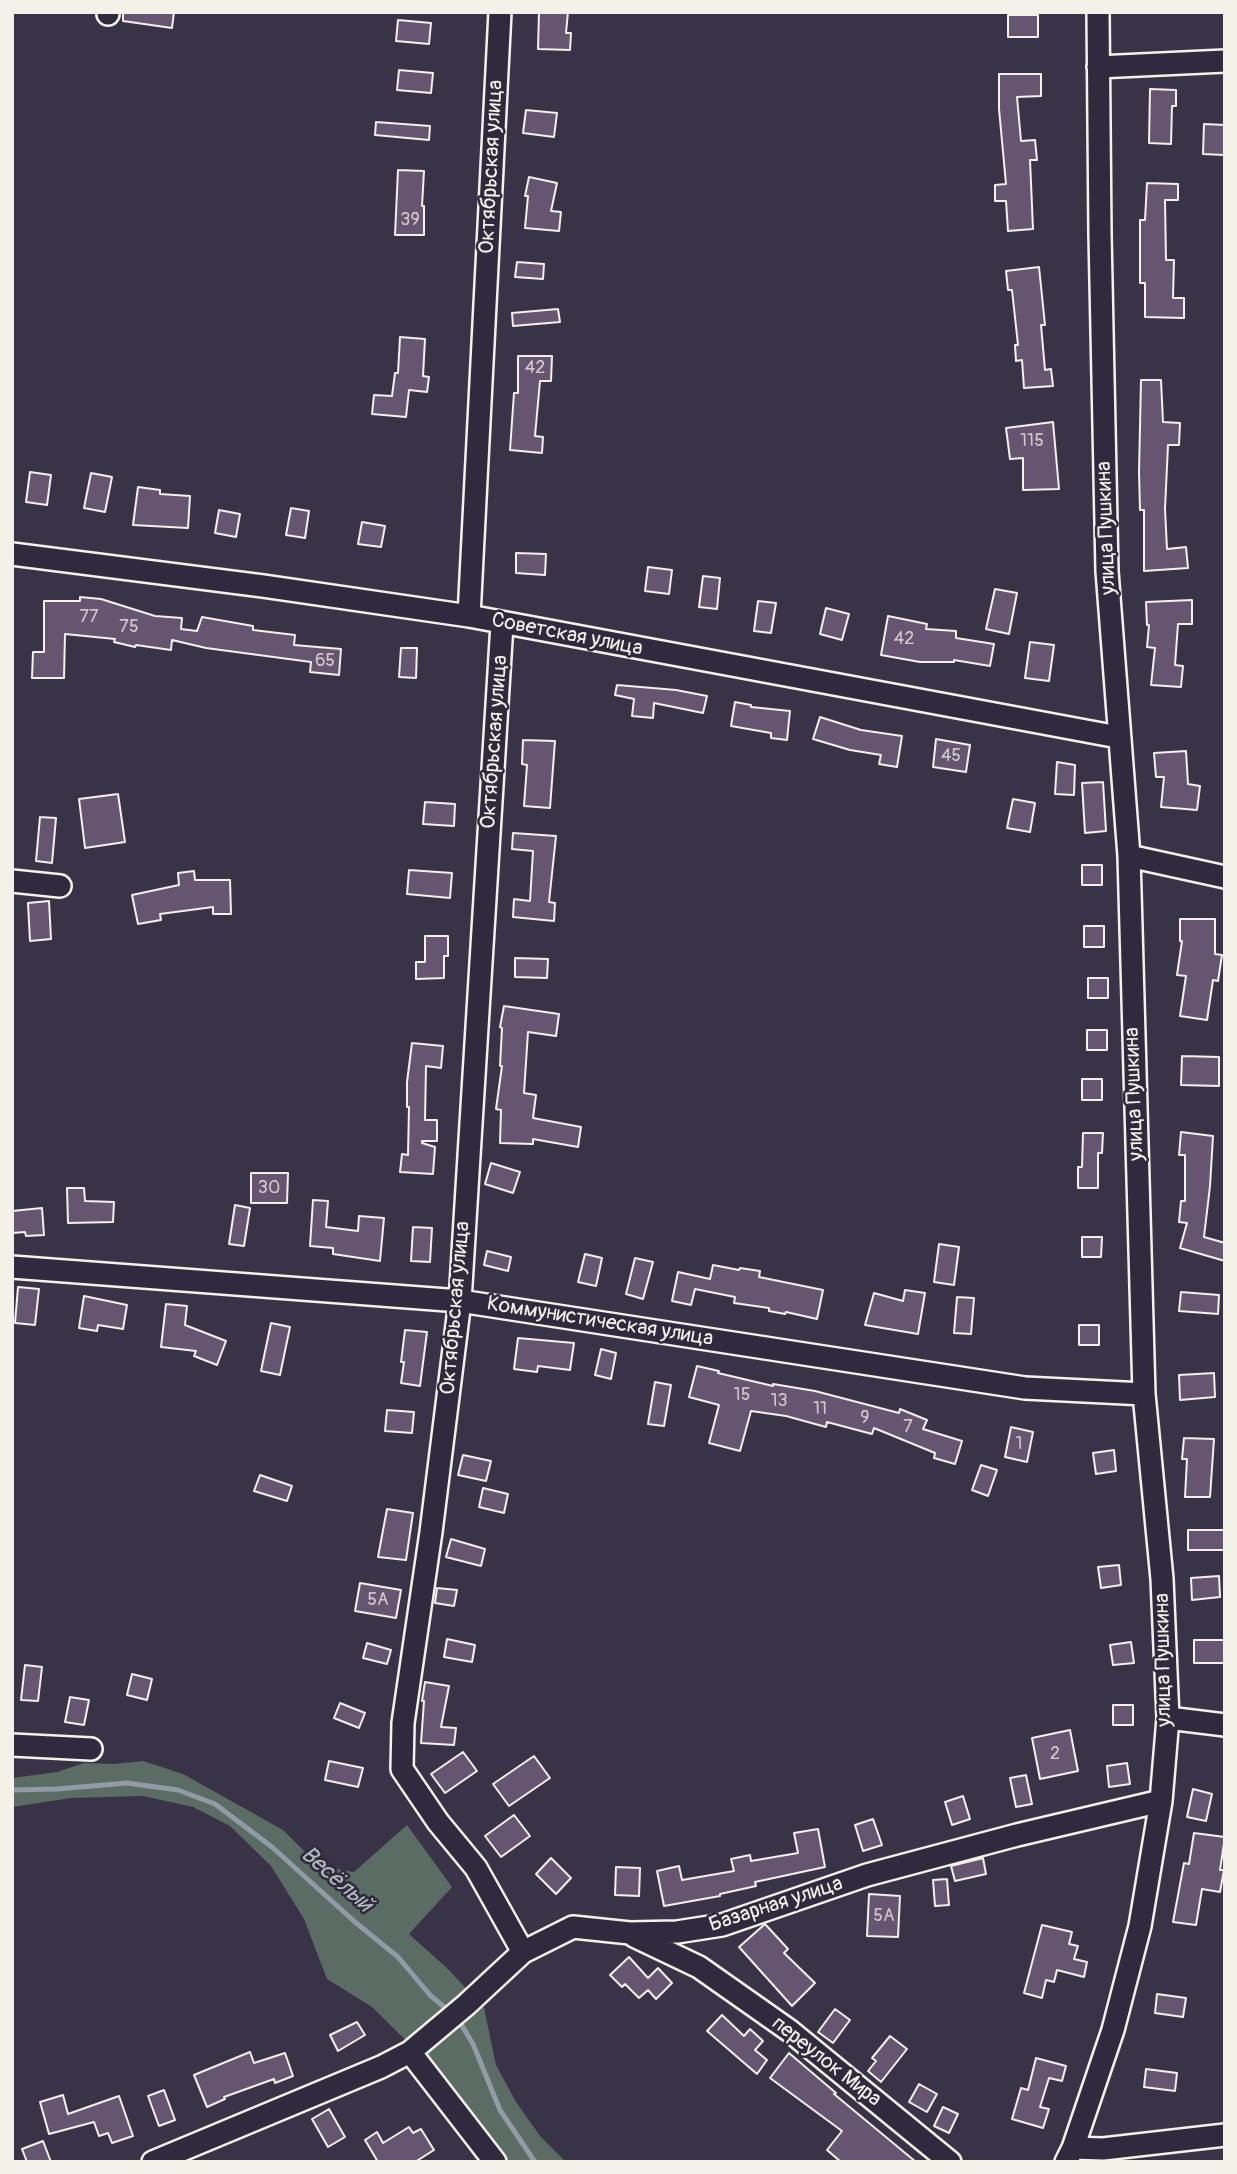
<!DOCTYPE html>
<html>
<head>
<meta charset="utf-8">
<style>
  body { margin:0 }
  #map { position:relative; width:1237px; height:2174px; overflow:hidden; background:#3a3347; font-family:Pangolin,sans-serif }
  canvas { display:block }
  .frame { position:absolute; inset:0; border:14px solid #f4f1e8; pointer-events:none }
</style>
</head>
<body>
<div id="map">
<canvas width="1237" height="2174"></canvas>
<div class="frame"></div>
</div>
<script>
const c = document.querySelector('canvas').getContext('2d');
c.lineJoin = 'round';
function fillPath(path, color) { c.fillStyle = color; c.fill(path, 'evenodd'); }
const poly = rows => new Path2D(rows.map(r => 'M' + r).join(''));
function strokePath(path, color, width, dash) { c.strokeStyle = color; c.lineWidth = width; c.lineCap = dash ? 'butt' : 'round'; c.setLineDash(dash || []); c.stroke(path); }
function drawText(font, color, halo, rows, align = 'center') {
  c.font = font + ' Pangolin,sans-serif'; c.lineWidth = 5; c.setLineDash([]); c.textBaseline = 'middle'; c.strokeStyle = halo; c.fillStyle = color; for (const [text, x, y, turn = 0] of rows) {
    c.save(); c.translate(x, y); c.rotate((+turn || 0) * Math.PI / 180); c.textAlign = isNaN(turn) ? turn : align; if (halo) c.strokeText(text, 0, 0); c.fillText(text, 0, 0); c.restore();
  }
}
fillPath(poly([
  [143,1761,183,1774,283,1830,308,1855,337,1869,354,1872,407,1825,452,1887,409,1934,449,1970,484,2008,496,2065,516,2102,540,2136,566,2162,506,2162,438,2072,372,2007,327,1979,304,1919,271,1866,230,1826,193,1807,143,1796,71,1798,12,1807,12,1778,57,1772,84,1763,114,1764]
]), '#5b6c64');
strokePath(poly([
  [12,1790,57,1789,127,1783,178,1790,215,1804,272,1847,355,1922,398,1957,430,1995,451,2013],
  [458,2019,473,2044,500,2110,535,2162]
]), '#909ba5', 5);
const building = poly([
  [123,12,174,12,172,28,123,21,123,12],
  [539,12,568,12,566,33,571,33,570,50,538,49,539,12],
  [1008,15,1038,15,1038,37,1008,37,1008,15],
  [398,20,431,23,429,44,396,41,398,20],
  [399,70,433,73,431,93,397,90,399,70],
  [999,74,1041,74,1041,96,1017,97,1021,141,1035,140,1037,160,1030,160,1033,229,1008,231,1006,201,995,201,995,185,1006,184,999,109,999,74],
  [1150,89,1176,90,1176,106,1172,106,1171,144,1149,143,1150,89],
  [526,110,557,113,554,137,523,133,526,110],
  [376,122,430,126,429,140,375,135,376,122],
  [1204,124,1225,125,1224,155,1203,154,1204,124],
  [398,170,424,171,422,206,424,206,424,235,395,235,398,170],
  [529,177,557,183,551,211,561,212,559,231,525,228,528,196,525,196,529,177],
  [1147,183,1178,184,1178,200,1165,200,1166,260,1174,260,1173,298,1184,298,1184,318,1145,317,1145,283,1140,283,1140,220,1145,220,1147,183],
  [517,262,544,264,543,279,515,277,517,262],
  [1039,267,1045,325,1041,325,1045,370,1051,369,1053,386,1024,388,1022,360,1016,361,1015,345,1018,345,1012,290,1008,290,1006,271,1039,267],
  [558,309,560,322,513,326,512,313,558,309],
  [400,337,425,339,423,376,429,377,427,392,409,390,406,417,372,414,374,395,392,396,395,373,398,373,400,337],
  [518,356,552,356,551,381,540,381,535,436,543,437,542,453,510,450,514,393,518,393,518,356],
  [1141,380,1161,380,1163,422,1180,423,1179,445,1168,445,1165,509,1167,549,1186,547,1188,568,1144,571,1144,510,1140,510,1139,472,1141,380],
  [1053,422,1059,489,1023,490,1023,458,1010,459,1006,428,1053,422],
  [30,472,51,475,47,505,26,502,30,472],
  [91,473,112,477,105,512,84,508,91,473],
  [138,487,160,490,160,494,190,496,188,528,133,525,138,487],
  [291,508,309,511,305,538,286,535,291,508],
  [219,510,240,514,236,537,215,533,219,510],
  [362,522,385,526,381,547,358,544,362,522],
  [516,553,546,554,545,575,516,573,516,553],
  [648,567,672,570,669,594,645,591,648,567],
  [703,576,720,578,717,609,699,607,703,576],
  [995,589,1017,593,1009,634,986,629,995,589],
  [80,597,101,599,155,616,182,618,181,629,197,631,202,617,253,626,253,630,295,635,294,645,341,649,339,675,310,672,311,662,206,648,172,640,171,650,136,645,135,647,114,642,115,639,65,634,64,678,32,678,33,652,44,652,44,601,80,601,80,597],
  [1192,600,1192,624,1178,624,1175,665,1183,666,1181,687,1151,685,1155,648,1147,647,1149,625,1147,625,1146,602,1192,600],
  [758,601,776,603,771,633,754,631,758,601],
  [826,608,849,614,842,640,820,634,826,608],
  [888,616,927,624,926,629,956,631,956,638,994,644,990,666,954,660,954,662,920,662,881,655,888,616],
  [1030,642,1054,645,1049,681,1025,678,1030,642],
  [401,648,417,648,416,678,399,677,401,648],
  [617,685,676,690,707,696,703,713,654,703,653,718,632,716,634,699,615,695,617,685],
  [735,702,751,705,751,707,790,711,787,740,771,738,771,733,731,726,735,702],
  [820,717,861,730,902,736,897,767,879,764,881,755,850,750,813,739,820,717],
  [936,739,970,745,966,772,933,767,936,739],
  [523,740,555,741,550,808,524,806,527,765,522,764,523,740],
  [1186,751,1188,784,1200,786,1197,810,1161,807,1164,777,1156,777,1154,753,1186,751],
  [1057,762,1075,765,1074,795,1055,794,1057,762],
  [1103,782,1106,831,1085,833,1082,783,1103,782],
  [118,794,125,842,85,848,79,799,118,794],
  [1013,799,1035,803,1030,832,1007,828,1013,799],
  [425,802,455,804,454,826,423,824,425,802],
  [40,817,56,818,52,863,36,861,40,817],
  [513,833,556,836,549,902,555,903,554,921,513,917,514,899,530,901,533,851,512,849,513,833],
  [1082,865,1102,865,1102,885,1082,885,1082,865],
  [409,870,452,873,450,898,407,894,409,870],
  [194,871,195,880,230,880,231,914,213,914,213,907,160,914,161,920,138,924,132,895,179,885,178,873,194,871],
  [49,901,51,939,30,941,28,903,49,901],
  [1180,919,1215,919,1215,954,1222,955,1218,981,1213,980,1207,1020,1180,1016,1186,976,1177,975,1182,941,1180,941,1180,919],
  [1084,926,1104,926,1104,947,1084,947,1084,926],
  [425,936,448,936,448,956,444,956,444,978,416,979,416,962,425,962,425,936],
  [515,958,548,959,547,978,515,977,515,958],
  [1088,978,1108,978,1108,998,1088,998,1088,978],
  [504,1006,559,1014,556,1036,528,1032,524,1093,536,1095,533,1118,581,1127,578,1147,533,1139,533,1144,500,1143,501,1110,496,1109,502,1066,500,1066,502,1028,500,1027,504,1006],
  [1087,1030,1107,1030,1107,1050,1087,1050,1087,1030],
  [412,1043,443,1046,441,1068,426,1066,425,1120,437,1120,437,1141,422,1141,422,1143,435,1147,433,1174,400,1172,402,1154,408,1155,409,1107,407,1107,407,1082,412,1043],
  [1182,1056,1219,1057,1219,1086,1181,1085,1182,1056],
  [1082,1079,1102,1079,1102,1100,1082,1100,1082,1079],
  [1181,1132,1213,1136,1210,1186,1204,1237,1225,1243,1225,1261,1180,1248,1187,1223,1179,1222,1181,1201,1185,1201,1185,1155,1179,1155,1181,1132],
  [1083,1133,1103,1133,1102,1153,1098,1153,1098,1188,1078,1188,1078,1167,1082,1167,1083,1133],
  [491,1163,520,1172,513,1193,485,1184,491,1163],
  [251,1173,288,1173,287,1203,251,1203,251,1173],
  [67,1188,84,1188,85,1201,114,1202,113,1222,68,1223,67,1188],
  [313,1200,328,1201,326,1227,358,1231,359,1216,384,1218,380,1261,333,1254,333,1248,310,1246,313,1200],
  [235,1205,250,1208,244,1246,229,1244,235,1205],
  [42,1208,44,1235,26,1236,25,1232,12,1233,12,1211,42,1208],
  [413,1227,432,1228,430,1262,411,1261,413,1227],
  [1082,1237,1102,1237,1101,1257,1082,1257,1082,1237],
  [939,1244,959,1247,954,1285,934,1282,939,1244],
  [487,1251,511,1257,508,1271,484,1265,487,1251],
  [585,1254,602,1258,596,1286,578,1282,585,1254],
  [635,1258,653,1262,643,1299,626,1294,635,1258],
  [713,1265,739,1270,740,1268,760,1271,759,1277,823,1290,817,1319,786,1312,785,1314,769,1311,769,1308,734,1303,735,1297,695,1289,691,1305,672,1301,678,1272,710,1279,713,1265],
  [18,1287,39,1289,35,1325,15,1323,18,1287],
  [905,1290,925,1293,918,1334,865,1325,874,1293,903,1301,905,1290],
  [1181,1292,1219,1295,1218,1314,1179,1311,1181,1292],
  [84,1296,127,1305,123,1329,98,1325,97,1331,79,1328,84,1296],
  [957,1297,974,1298,971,1334,954,1333,957,1297],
  [166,1304,187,1306,185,1325,226,1341,217,1365,194,1356,196,1351,161,1347,166,1304],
  [271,1323,290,1327,280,1375,261,1371,271,1323],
  [1079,1325,1099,1325,1099,1345,1079,1345,1079,1325],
  [405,1330,427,1332,420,1386,401,1383,404,1362,401,1362,405,1330],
  [518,1338,574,1343,570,1370,538,1366,537,1372,514,1369,518,1338],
  [601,1349,616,1353,611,1379,595,1375,601,1349],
  [697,1366,719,1371,718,1373,773,1386,773,1384,815,1391,899,1413,900,1409,927,1420,923,1429,962,1441,955,1464,934,1458,935,1453,874,1428,872,1434,827,1422,826,1427,786,1416,751,1411,740,1451,709,1443,719,1405,689,1397,697,1366],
  [1214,1373,1215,1397,1180,1400,1179,1375,1214,1373],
  [655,1382,671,1385,664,1426,648,1424,655,1382],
  [387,1410,414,1412,412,1433,385,1431,387,1410],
  [1011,1427,1033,1432,1027,1462,1005,1457,1011,1427],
  [1184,1438,1214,1439,1210,1497,1185,1497,1187,1459,1182,1459,1184,1438],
  [1114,1450,1116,1471,1096,1474,1093,1453,1114,1450],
  [463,1455,491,1461,486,1481,458,1475,463,1455],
  [981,1465,997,1470,988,1496,972,1490,981,1465],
  [260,1475,292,1486,287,1501,254,1491,260,1475],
  [483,1488,508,1494,504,1513,479,1507,483,1488],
  [387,1509,413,1513,406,1560,378,1557,387,1509],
  [1188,1530,1224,1530,1224,1550,1188,1550,1188,1530],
  [451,1539,485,1549,481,1566,446,1557,451,1539],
  [1119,1565,1121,1585,1101,1588,1098,1567,1119,1565],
  [1219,1576,1220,1597,1192,1600,1191,1578,1219,1576],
  [360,1583,401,1590,396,1618,355,1611,360,1583],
  [437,1588,457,1590,454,1606,435,1603,437,1588],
  [447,1639,475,1645,472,1662,444,1657,447,1639],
  [1194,1640,1224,1640,1224,1663,1194,1663,1194,1640],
  [1131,1642,1134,1663,1113,1665,1110,1645,1131,1642],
  [367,1643,391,1650,387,1664,363,1658,367,1643],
  [25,1665,42,1667,38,1701,21,1700,25,1665],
  [132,1674,152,1679,147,1700,127,1695,132,1674],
  [425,1682,449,1686,441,1727,456,1728,454,1745,421,1743,424,1701,422,1701,425,1682],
  [70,1697,89,1700,84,1725,65,1722,70,1697],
  [340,1703,365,1713,359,1728,334,1718,340,1703],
  [1113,1705,1133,1705,1133,1725,1113,1725,1113,1705],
  [1070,1730,1078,1771,1040,1779,1032,1738,1070,1730],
  [463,1752,477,1771,445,1793,431,1774,463,1752],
  [534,1756,550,1778,509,1806,493,1784,534,1756],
  [329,1761,363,1768,358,1787,325,1780,329,1761],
  [1127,1763,1130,1784,1109,1787,1107,1766,1127,1763],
  [1026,1775,1032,1804,1016,1807,1010,1778,1026,1775],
  [1193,1789,1212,1794,1206,1821,1187,1817,1193,1789],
  [963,1796,970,1819,952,1825,945,1802,963,1796],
  [514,1815,530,1836,501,1857,485,1836,514,1815],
  [873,1819,882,1845,863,1851,855,1825,873,1819],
  [818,1829,825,1867,755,1882,756,1886,720,1894,720,1896,664,1906,657,1871,679,1866,682,1880,734,1871,731,1859,750,1855,751,1861,798,1853,794,1833,818,1829],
  [1194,1833,1225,1837,1220,1870,1224,1870,1220,1892,1202,1889,1196,1925,1173,1922,1184,1863,1189,1864,1194,1833],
  [551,1858,571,1878,556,1894,536,1874,551,1858],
  [983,1858,986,1874,955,1881,951,1866,983,1858],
  [616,1867,640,1868,639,1896,615,1895,616,1867],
  [947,1879,949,1905,935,1906,933,1880,947,1879],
  [869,1894,900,1896,898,1937,867,1936,869,1894],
  [765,1924,788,1949,784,1953,815,1983,792,2006,739,1947,765,1924],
  [1042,1925,1072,1932,1069,1944,1078,1946,1074,1959,1087,1962,1084,1977,1057,1970,1054,1982,1046,1980,1042,1998,1024,1993,1042,1925],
  [629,1957,648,1978,658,1968,672,1983,656,1999,648,1990,639,1998,625,1984,622,1987,610,1975,629,1957],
  [1157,1994,1186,1998,1183,2017,1155,2013,1157,1994],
  [835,2009,850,2020,833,2043,818,2032,835,2009],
  [722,2015,744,2036,750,2029,763,2041,755,2050,767,2060,757,2074,707,2031,722,2015],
  [357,2022,365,2035,338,2051,330,2035,357,2022],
  [890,2036,907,2049,881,2082,868,2071,876,2061,872,2058,890,2036],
  [250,2052,254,2063,285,2053,293,2076,275,2083,274,2079,224,2097,225,2099,207,2107,194,2075,250,2052],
  [789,2053,836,2093,834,2094,916,2162,841,2162,827,2150,842,2131,770,2078,789,2053],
  [1036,2058,1066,2066,1062,2081,1049,2078,1040,2107,1049,2109,1043,2128,1012,2119,1021,2088,1028,2090,1036,2058],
  [1146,2069,1177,2073,1175,2091,1144,2087,1146,2069],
  [919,2084,937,2094,927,2112,909,2102,919,2084],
  [164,2090,175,2120,159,2126,148,2096,164,2090],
  [63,2095,68,2114,119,2096,133,2136,112,2143,108,2133,99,2136,94,2122,49,2134,40,2102,63,2095],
  [943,2107,958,2114,949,2133,934,2126,943,2107],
  [329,2109,345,2137,328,2147,312,2119,329,2109],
  [409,2127,413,2133,421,2129,434,2150,415,2162,378,2162,365,2140,377,2132,383,2143,409,2127],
  [43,2141,51,2162,27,2162,22,2149,43,2141]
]);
fillPath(building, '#655571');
strokePath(building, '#f4f1e8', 2);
const minor = poly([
  [108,14,108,12],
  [1098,67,1225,61],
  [12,554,263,586,469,616,1118,737],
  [469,616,500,12],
  [502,624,460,1301,431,1532,403,1723,402,1769,438,1822,476,1868,523,1952],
  [1129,856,1225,877],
  [12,881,60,886],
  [12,1267,460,1301,1025,1388,1144,1394],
  [1168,1718,1225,1725],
  [12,1745,91,1749],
  [634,1936,699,1967,790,2031,950,2162],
  [410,2052,495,2162],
  [1073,2148,1103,2149,1225,2135],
  [153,2162,381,2067,410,2052,466,2005,523,1952,573,1927,630,1933,677,1932,722,1925,867,1875,1017,1835,1161,1801],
  [1066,2162,1073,2148,1113,2030,1140,1926,1161,1801,1168,1718,1162,1579,1144,1394,1129,856,1107,571,1100,234,1098,12]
]);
strokePath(minor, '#f4f1e8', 26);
strokePath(minor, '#2f2a3d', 21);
drawText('18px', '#d0caca', null, [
  ["39",410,220],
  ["42",535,368],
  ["115",1032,441],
  ["77",89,617],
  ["75",129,627],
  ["42",904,639],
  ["65",325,661],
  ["45",951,756],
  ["30",269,1188],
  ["15",742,1395],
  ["13",779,1401],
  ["11",820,1409],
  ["9",865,1418],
  ["7",908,1427],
  ["1",1019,1444],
  ["5А",378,1600],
  ["2",1055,1754],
  ["5А",884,1916]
]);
drawText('21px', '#f4f1e8', '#2f2a3d', [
  ["Октябрьская улица",492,167,-87],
  ["улица Пушкина",1107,528,-92],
  ["Советская улица",567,635,11],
  ["Октябрьская улица",495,742,-86],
  ["улица Пушкина",1135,1094,-92],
  ["Октябрьская улица",456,1308,-85],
  ["Коммунистическая улица",600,1322,9],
  ["улица Пушкина",1164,1660,-91],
  ["Базарная улица",776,1905,-18],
  ["переулок Мира",826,2062,38]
]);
drawText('italic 23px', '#b2b8bc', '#2f2a3d', [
  ["Весёлый",336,1880,41]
]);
</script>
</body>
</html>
